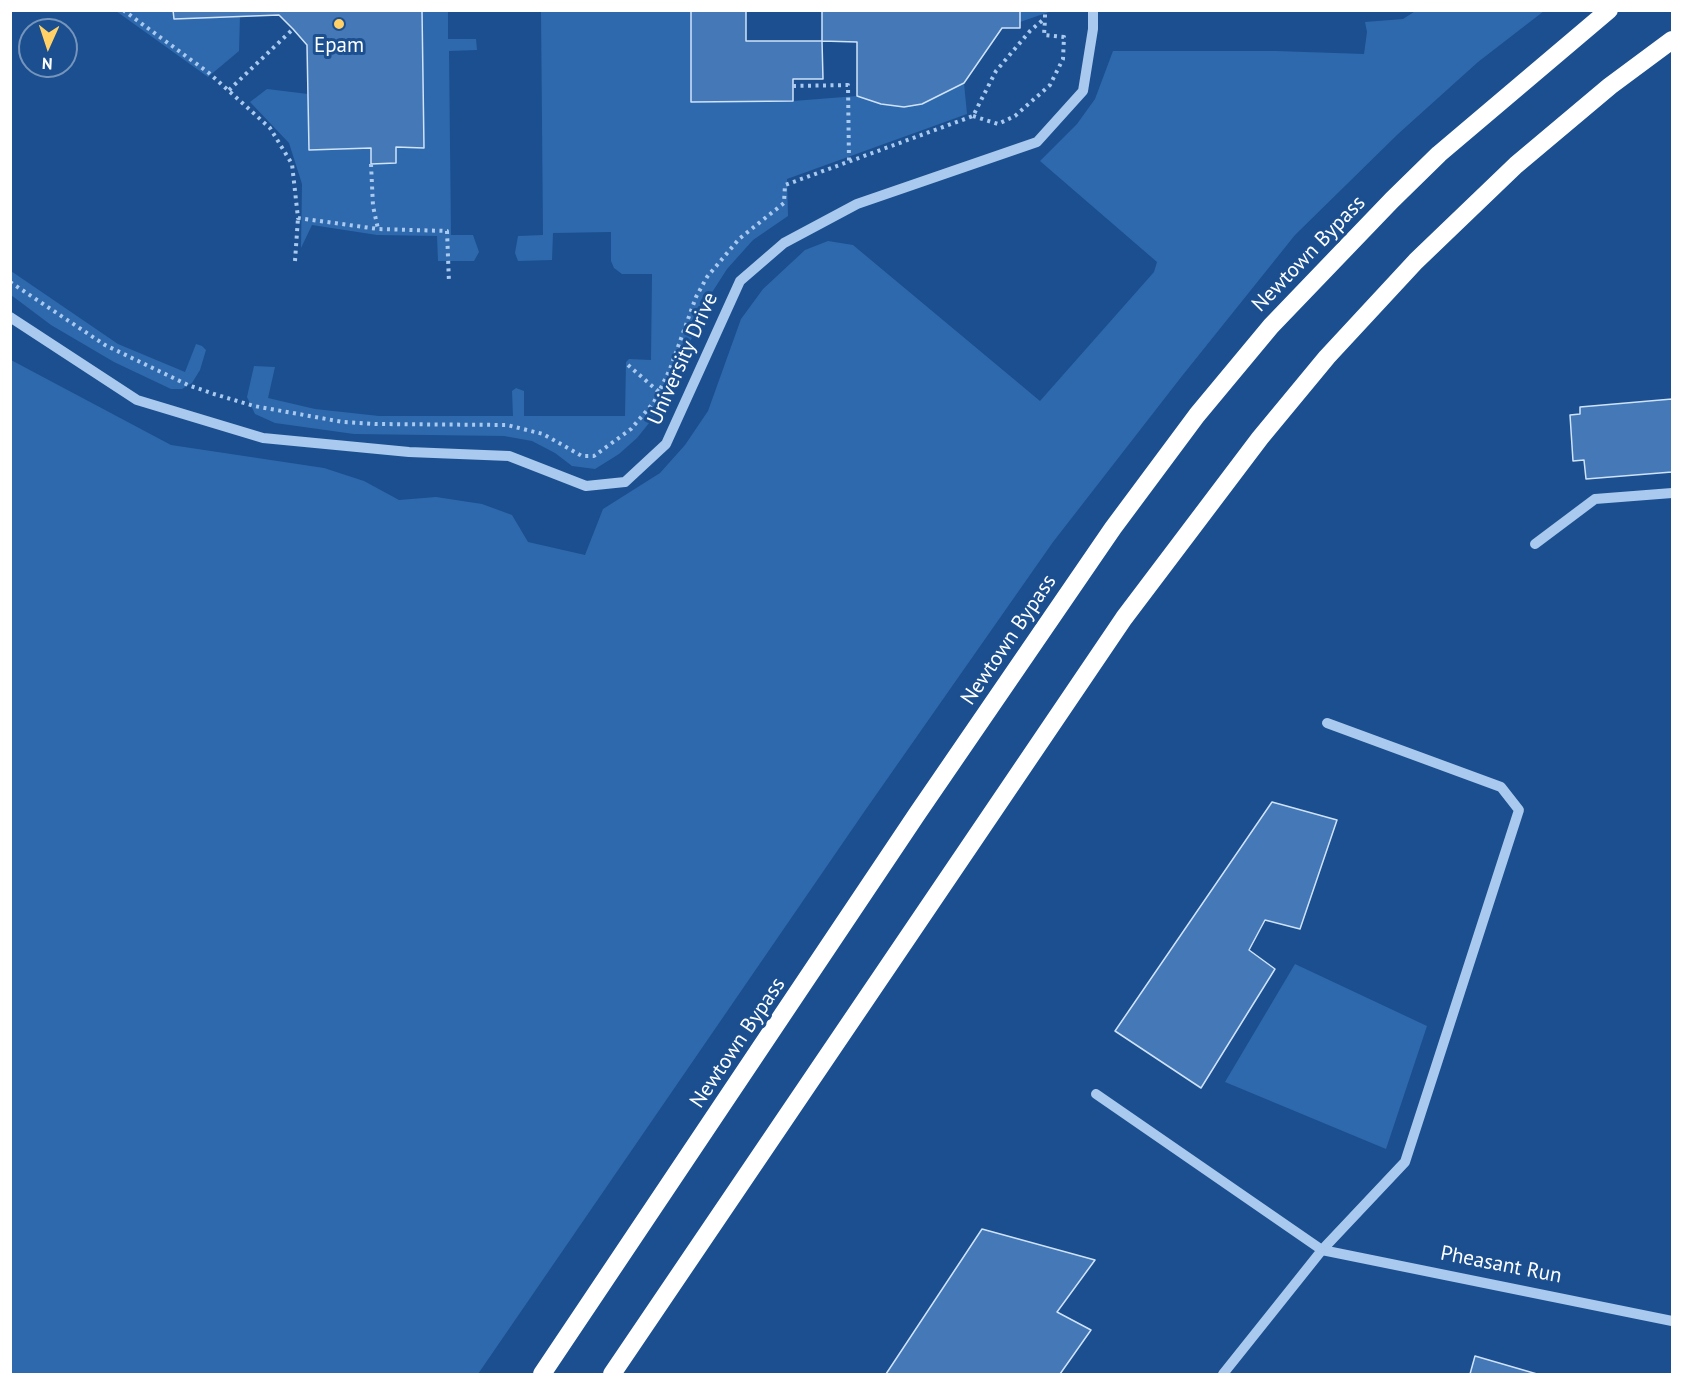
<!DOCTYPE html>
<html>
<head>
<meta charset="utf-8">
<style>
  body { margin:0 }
  #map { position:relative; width:1683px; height:1385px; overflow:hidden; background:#1b4f8f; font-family:"PT Sans",sans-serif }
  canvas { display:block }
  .frame { position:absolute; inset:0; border:12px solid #fff; pointer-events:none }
  .north { position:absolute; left:18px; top:18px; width:60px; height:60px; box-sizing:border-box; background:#1b4f8f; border:2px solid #7695bc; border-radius:50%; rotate:183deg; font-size:16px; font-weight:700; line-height:24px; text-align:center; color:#fff }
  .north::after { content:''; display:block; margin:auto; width:21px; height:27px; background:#ffd166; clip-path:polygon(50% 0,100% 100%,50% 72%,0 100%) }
</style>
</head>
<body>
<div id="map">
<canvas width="1683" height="1385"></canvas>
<div class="frame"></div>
<div class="north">N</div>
</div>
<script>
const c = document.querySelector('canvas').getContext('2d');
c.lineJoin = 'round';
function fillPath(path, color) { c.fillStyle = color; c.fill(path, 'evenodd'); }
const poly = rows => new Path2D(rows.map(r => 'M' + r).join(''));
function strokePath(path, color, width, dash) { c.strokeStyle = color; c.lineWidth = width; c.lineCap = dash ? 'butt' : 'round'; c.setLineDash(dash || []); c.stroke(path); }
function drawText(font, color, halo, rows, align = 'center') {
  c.font = font + ' "PT Sans",sans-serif'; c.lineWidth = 6; c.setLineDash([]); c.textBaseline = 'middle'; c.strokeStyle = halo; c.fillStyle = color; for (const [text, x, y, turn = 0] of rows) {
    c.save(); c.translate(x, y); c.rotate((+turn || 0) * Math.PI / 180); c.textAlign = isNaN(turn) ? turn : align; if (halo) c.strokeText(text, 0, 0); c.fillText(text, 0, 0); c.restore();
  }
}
fillPath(poly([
  [1417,10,1544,11,1478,62,1398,134,1295,235,1182,376,1053,542,864,812,478,1374,11,1374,11,360,171,445,324,468,364,481,399,500,436,497,482,504,512,515,528,542,585,555,603,509,660,473,685,445,708,411,741,319,763,289,805,250,828,241,853,245,1040,401,1154,272,1157,262,1040,161,1077,124,1095,99,1113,51,1276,51,1364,54,1367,32,1365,22,1403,19],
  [116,11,173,11,174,19,240,16,239,51,208,77],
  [422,11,448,11,448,39,476,39,477,50,449,51,451,235,473,235,479,252,474,261,438,261,437,236,377,235,312,225,301,248,302,184,289,143,250,102,267,89,308,94,371,148,371,164,396,163,396,147,424,148],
  [541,11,691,11,692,102,793,101,857,96,881,104,904,107,922,104,964,83,967,114,787,179,788,216,753,240,727,269,704,305,670,397,637,438,619,454,595,469,572,466,555,453,532,441,504,436,354,434,275,423,255,414,247,397,254,366,275,367,268,398,315,409,379,416,513,416,512,391,516,388,524,391,524,416,625,416,626,362,629,359,651,360,652,274,622,274,614,268,611,261,611,232,553,233,552,260,518,261,515,253,518,236,543,235],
  [1020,11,1049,11,1049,12,1020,22],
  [11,271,118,344,185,372,196,344,202,346,206,350,200,370,192,383,182,389,171,389,114,362,51,325,11,295],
  [1295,964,1427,1026,1386,1149,1225,1082]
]), '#2e69ad');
const building = poly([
  [173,10,422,10,424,148,396,147,396,163,371,164,371,148,309,150,307,45,293,29,279,15,174,19,173,10],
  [691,10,746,10,746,41,822,41,823,79,793,79,793,101,691,102,691,10],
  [822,10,1020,10,1020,28,1002,28,964,83,922,104,904,107,881,104,857,96,857,42,822,41,822,10],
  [1672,399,1672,472,1586,479,1584,460,1573,461,1570,415,1580,414,1580,407,1672,399],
  [1272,802,1337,820,1300,929,1265,920,1249,950,1275,969,1201,1088,1115,1031,1272,802],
  [982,1229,1095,1260,1057,1312,1091,1330,1060,1374,886,1374,982,1229],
  [1475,1356,1537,1374,1470,1374,1475,1356]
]);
fillPath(building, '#4478b7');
strokePath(building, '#cfe3fa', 1.5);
strokePath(poly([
  [123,10,209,73,270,128,292,164,298,218,378,229,447,231,449,283],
  [793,86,848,85,849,162],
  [229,90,293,29],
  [973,116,998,124,1015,116,1050,85,1063,59,1064,37,1044,35,1045,19],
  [371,164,373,206,378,229],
  [295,261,298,218],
  [10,282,105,345,188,385,214,394,254,406,343,422,375,424,507,425,543,434,582,456,594,456,631,429,654,402,670,369,696,297,707,277,739,239,784,203,785,185,973,116,996,71,1030,31,1045,18,1045,10],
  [628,365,659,392]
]), '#a9c9ee', 4, [3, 4.5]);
strokePath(poly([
  [10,317,137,400,263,438,409,452,509,456,586,486,625,482,666,444,740,281,784,243,857,204,1037,142,1083,91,1093,29,1093,10],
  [1535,544,1595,499,1672,493],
  [1096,1094,1322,1250,1672,1321],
  [1223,1374,1322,1250,1405,1162,1519,810,1501,787,1327,723]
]), '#a9c9ee', 10);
strokePath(poly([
  [542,1374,917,814,1113,528,1197,415,1271,326,1392,200,1439,154,1609,10],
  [612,1374,1124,618,1260,438,1327,357,1416,261,1516,165,1610,86,1672,40]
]), '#fff', 18);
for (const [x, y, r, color] of [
  [339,24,6,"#ffd166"]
]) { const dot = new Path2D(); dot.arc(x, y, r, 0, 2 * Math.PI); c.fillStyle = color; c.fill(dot); strokePath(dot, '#1b4f8f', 2); }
drawText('21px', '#fff', '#1b4f8f', [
  ["Epam",339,46]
]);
drawText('21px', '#fff', '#1b4f8f', [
  ["Newtown Bypass",1309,254,-46],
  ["University Drive",683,359,-66],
  ["Newtown Bypass",1009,640,-56],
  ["Newtown Bypass",738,1043,-56],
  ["Pheasant Run",1501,1265,11]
]);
</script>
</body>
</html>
